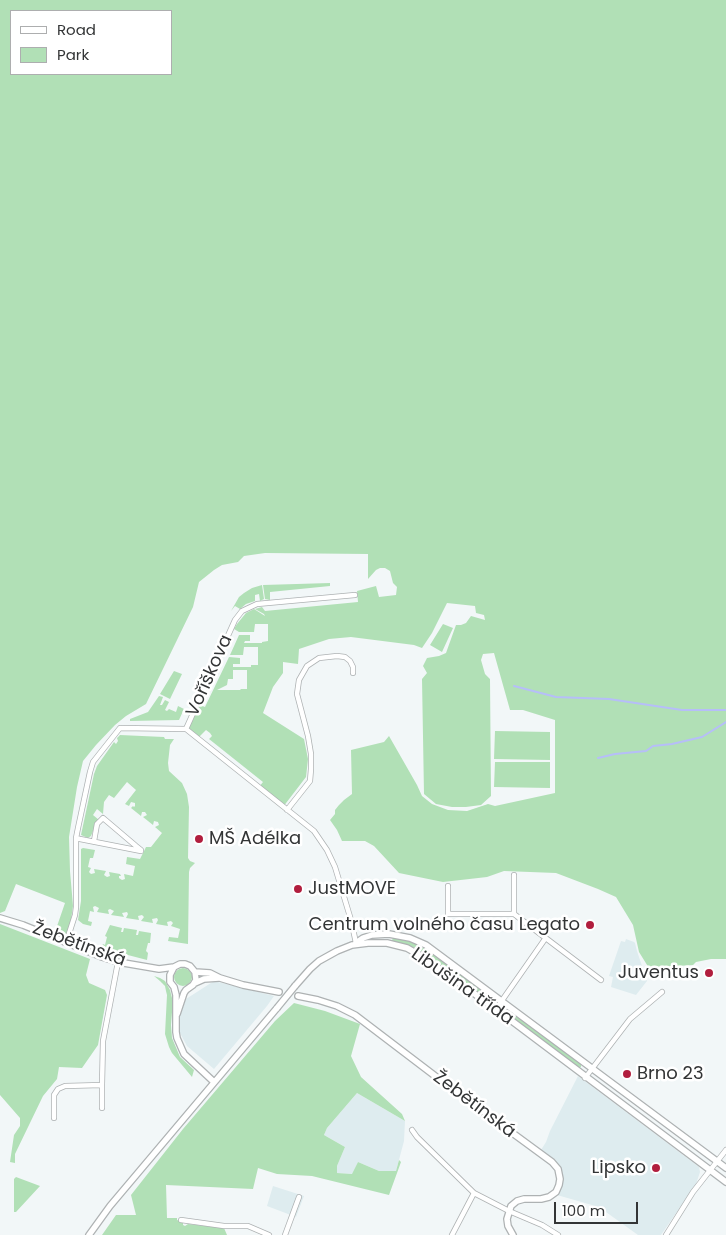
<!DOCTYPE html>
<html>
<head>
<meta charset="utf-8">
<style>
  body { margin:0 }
  #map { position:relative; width:726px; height:1235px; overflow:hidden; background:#f2f7f8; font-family:Poppins,sans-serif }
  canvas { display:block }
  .legend { position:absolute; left:10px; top:10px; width:162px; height:65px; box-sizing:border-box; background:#fff; border:1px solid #adaeaf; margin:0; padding:6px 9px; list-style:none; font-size:15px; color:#333536 }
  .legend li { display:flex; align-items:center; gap:10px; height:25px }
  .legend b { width:25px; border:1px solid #adaeaf }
  .scale { position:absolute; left:554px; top:1202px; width:84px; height:22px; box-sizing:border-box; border:2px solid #333536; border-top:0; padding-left:6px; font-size:15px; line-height:18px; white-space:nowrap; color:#333536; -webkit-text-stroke:4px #fff; paint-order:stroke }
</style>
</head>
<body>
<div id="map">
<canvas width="726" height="1235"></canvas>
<ul class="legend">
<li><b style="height:6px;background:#fff"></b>Road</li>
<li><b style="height:14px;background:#b1e0b6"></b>Park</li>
</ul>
<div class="scale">100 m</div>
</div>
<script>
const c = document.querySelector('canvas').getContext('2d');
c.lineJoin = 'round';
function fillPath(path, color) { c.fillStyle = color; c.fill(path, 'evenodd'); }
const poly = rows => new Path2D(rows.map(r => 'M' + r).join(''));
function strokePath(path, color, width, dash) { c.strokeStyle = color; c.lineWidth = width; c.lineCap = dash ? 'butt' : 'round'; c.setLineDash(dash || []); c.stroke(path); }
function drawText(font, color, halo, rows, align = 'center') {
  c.font = font + ' Poppins,sans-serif'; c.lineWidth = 5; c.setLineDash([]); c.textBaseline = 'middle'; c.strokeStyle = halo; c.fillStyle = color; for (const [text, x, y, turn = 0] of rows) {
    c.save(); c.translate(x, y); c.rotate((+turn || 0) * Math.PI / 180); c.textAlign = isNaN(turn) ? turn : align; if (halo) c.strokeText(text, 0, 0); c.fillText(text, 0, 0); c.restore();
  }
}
fillPath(poly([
  [626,939,634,942,635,943,637,951,647,981,636,995,611,987,613,977,609,976,621,941,625,942],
  [214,981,274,996,267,1006,214,1069,187,1046,180,1033,180,1015,186,999],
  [578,1076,699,1167,700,1172,696,1184,661,1235,638,1235,599,1207,557,1195,561,1188,563,1178,557,1164,551,1157,541,1150,546,1142,550,1131],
  [357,1093,405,1121,404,1141,396,1171,379,1171,358,1162,353,1174,336,1173,337,1166,345,1147,324,1135,327,1128],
  [273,1186,304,1196,296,1217,267,1206]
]), '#deecef');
fillPath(poly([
  [0,0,726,0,726,959,711,959,696,962,693,965,662,967,652,973,639,952,633,925,616,897,598,889,556,873,504,871,487,877,443,882,399,873,374,846,365,841,342,841,337,830,330,820,335,814,335,810,339,805,344,800,352,794,351,750,384,742,389,736,417,785,422,796,432,804,448,810,467,811,488,804,495,806,555,793,555,720,523,710,510,710,494,653,483,654,481,660,485,674,490,679,491,796,481,805,466,807,452,807,436,804,424,794,422,679,427,673,423,666,427,658,439,656,446,653,456,625,461,625,466,623,471,616,485,620,484,615,476,613,475,606,447,603,432,633,422,648,414,645,351,637,329,639,299,649,298,664,283,662,283,673,273,687,263,713,304,739,308,759,306,777,283,807,259,787,263,782,209,739,212,736,210,733,206,730,198,738,186,729,197,704,205,707,229,657,240,658,240,664,233,664,233,667,251,667,251,665,258,665,258,647,244,647,243,655,230,655,239,635,250,635,250,641,245,641,244,643,262,643,262,642,268,641,268,624,255,624,254,632,239,632,234,629,237,624,246,613,254,609,265,616,264,614,255,609,262,607,265,611,358,602,357,591,376,586,379,597,396,595,397,587,393,583,390,571,385,568,380,568,376,570,368,579,368,554,265,553,244,556,238,562,222,565,214,570,199,582,193,607,146,704,126,716,115,725,96,745,83,761,77,787,69,837,70,871,73,906,71,920,66,935,64,936,55,932,65,903,16,884,5,911,0,913],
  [11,11,171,11,171,74,11,74],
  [233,670,247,670,247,689,241,689,240,690,217,690,227,685,228,679,233,679],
  [330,583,330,586,270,592,270,600,265,599,263,585],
  [262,585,264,599,260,601,259,594,255,595,255,601,246,604,240,609,235,606,231,611,239,597,244,593,252,588],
  [443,624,453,628,442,652,430,645],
  [174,671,182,674,170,699,160,694],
  [159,696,163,697,160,705,162,705,165,700,169,702,165,710,167,711,169,709,176,712,178,706,184,709,179,720,130,721,130,719,148,712],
  [495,731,550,732,550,760,494,759],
  [120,735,164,737,165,739,174,739,170,745,168,763,169,771,182,783,187,794,189,807,188,858,190,861,195,863,190,868,189,872,188,944,168,941,169,937,178,938,180,929,171,926,173,923,171,921,167,922,168,926,156,924,158,920,157,918,152,919,153,923,141,921,144,917,142,915,138,916,139,920,126,918,128,914,127,912,122,913,124,917,111,915,114,911,110,909,108,910,109,914,97,912,99,908,95,906,93,907,94,912,90,911,88,921,92,922,91,926,83,924,78,920,81,901,81,849,83,848,95,850,93,858,90,858,88,867,91,868,89,872,91,874,95,873,94,869,106,871,104,875,107,877,110,876,109,872,120,874,121,876,119,876,119,878,122,880,125,879,124,874,133,876,135,866,126,864,127,857,140,859,146,847,151,847,162,833,155,827,159,825,158,822,154,821,153,825,143,817,147,815,145,812,142,812,141,816,131,808,133,806,134,807,135,806,135,803,131,802,129,806,125,804,136,790,127,782,114,798,109,795,104,802,103,814,97,809,93,815,99,820,95,826,91,836,88,838,81,835,94,774,97,766,114,742,116,744,118,741,117,738],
  [495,762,550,762,550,788,494,787],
  [0,924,90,959,86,975,89,983,105,990,107,995,98,1045,82,1068,59,1067,57,1079,43,1096,15,1154,15,1163,10,1162,14,1135,20,1126,20,1118,0,1095],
  [110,925,122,928,121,932,123,932,124,928,137,930,136,935,138,935,139,931,151,933,150,943,148,943,146,951,148,953,147,960,101,948,103,944,105,945,107,937,105,936],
  [393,937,403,939,422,946,490,995,490,999,487,999,437,962,418,949,401,943,392,941],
  '174 977a9 9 0 1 1 18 0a9 9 0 1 1-18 0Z',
  [154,976,160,978,165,981,170,990,172,998,173,999,171,1025,172,1038,180,1057,194,1070,192,1077,172,1053,169,1047,165,1034,167,995,166,991,165,986,160,981],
  [294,1003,325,1011,360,1024,351,1056,361,1077,402,1114,405,1121,357,1093,327,1128,324,1135,345,1147,337,1166,337,1173,352,1174,358,1162,379,1171,396,1171,399,1160,401,1162,389,1195,312,1176,277,1174,258,1168,253,1189,166,1185,167,1218,177,1218,177,1220,183,1222,183,1225,185,1226,188,1224,224,1228,227,1235,102,1235,116,1215,136,1215,131,1195,183,1129,275,1021],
  [511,1012,581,1064,581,1067,578,1068,508,1016],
  [16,1177,40,1186,16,1212,14,1212,14,1179]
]), '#b1e0b6');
strokePath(poly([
  [514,686,556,697,609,699,682,710,726,710],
  [598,758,615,754,646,751,653,746,672,744,702,737,726,722]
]), '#b6bef8', 2);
const minor = poly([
  [186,729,314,831,327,850,335,867,351,920,356,943],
  [186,729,235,620,242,611,257,604,355,595],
  [287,810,310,781,311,769,311,754,308,736,297,694,299,680,307,666,319,658,337,656,345,657,350,661,353,667,353,673],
  [76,838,80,839,141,851,141,850,136,846,103,818,97,824,94,841],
  [448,886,448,914,514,914,601,980],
  [514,914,514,875],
  [66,943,75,915,76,907,76,838,78,828,90,772,93,762,120,728,186,729],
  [496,1009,545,939],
  [585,1078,630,1019,662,992],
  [102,1085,102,1108],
  [54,1118,54,1095,58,1089,65,1086,102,1085,103,1041,118,962],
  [412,1130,417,1137,474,1193,509,1211,542,1225,558,1235],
  [181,1220,224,1226,248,1226,269,1235],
  [285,1235,299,1197],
  [452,1235,474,1193],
  [666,1235,693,1192,726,1150]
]);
const tertiary = poly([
  [0,918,23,925,102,957,118,962,159,969,174,967],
  [356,943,363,938,372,935,389,934,410,938,426,945,726,1168],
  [195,972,210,973,220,978,243,985,279,992],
  [195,983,204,979,219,978],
  [295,986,310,969,319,961,337,951,352,945,368,943,387,943,407,948,421,956,496,1009,726,1182],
  [298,996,318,1000,337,1006,355,1015,443,1082,552,1162,558,1169,560,1179,559,1185,556,1192,549,1197,541,1199,524,1199,517,1201,511,1206,507,1219,508,1226,513,1235],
  [177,1014,184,993,186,990,193,985,196,980,195,972,190,966,185,964,180,964,174,967,170,975,170,982,174,987,176,995,176,1032,177,1038,184,1054,214,1082],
  [89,1235,110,1206,277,1008]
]);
strokePath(minor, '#aeb2b3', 6);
strokePath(tertiary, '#aeb2b3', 8);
strokePath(minor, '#fff', 4.5);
strokePath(tertiary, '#fff', 5.5);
const tertiaryBridge = poly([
  [277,1008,295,986]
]);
strokePath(tertiaryBridge, '#aeb2b3', 8, []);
strokePath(tertiaryBridge, '#fff', 5.5);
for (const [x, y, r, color] of [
  [199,839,5,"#b11e3e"],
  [298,889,5,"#b11e3e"],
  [590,925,5,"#b11e3e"],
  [709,973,5,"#b11e3e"],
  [627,1074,5,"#b11e3e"],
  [656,1168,5,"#b11e3e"]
]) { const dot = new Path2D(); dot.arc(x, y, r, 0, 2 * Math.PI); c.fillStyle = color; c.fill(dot); strokePath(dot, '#fff', 2); }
drawText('18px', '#333536', '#fff', [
  ["Voříškova",210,676,-66],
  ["Žebětínská",79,945,20],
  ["Libušina třída",462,987,35],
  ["Žebětínská",474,1105,37]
]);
drawText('18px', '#333536', '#fff', [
  ["MŠ Adélka",209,839],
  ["JustMOVE",308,889],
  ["Centrum volného času Legato",580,925,"right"],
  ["Juventus",699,973,"right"],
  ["Brno 23",637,1074],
  ["Lipsko",646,1168,"right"]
], 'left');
</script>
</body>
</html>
